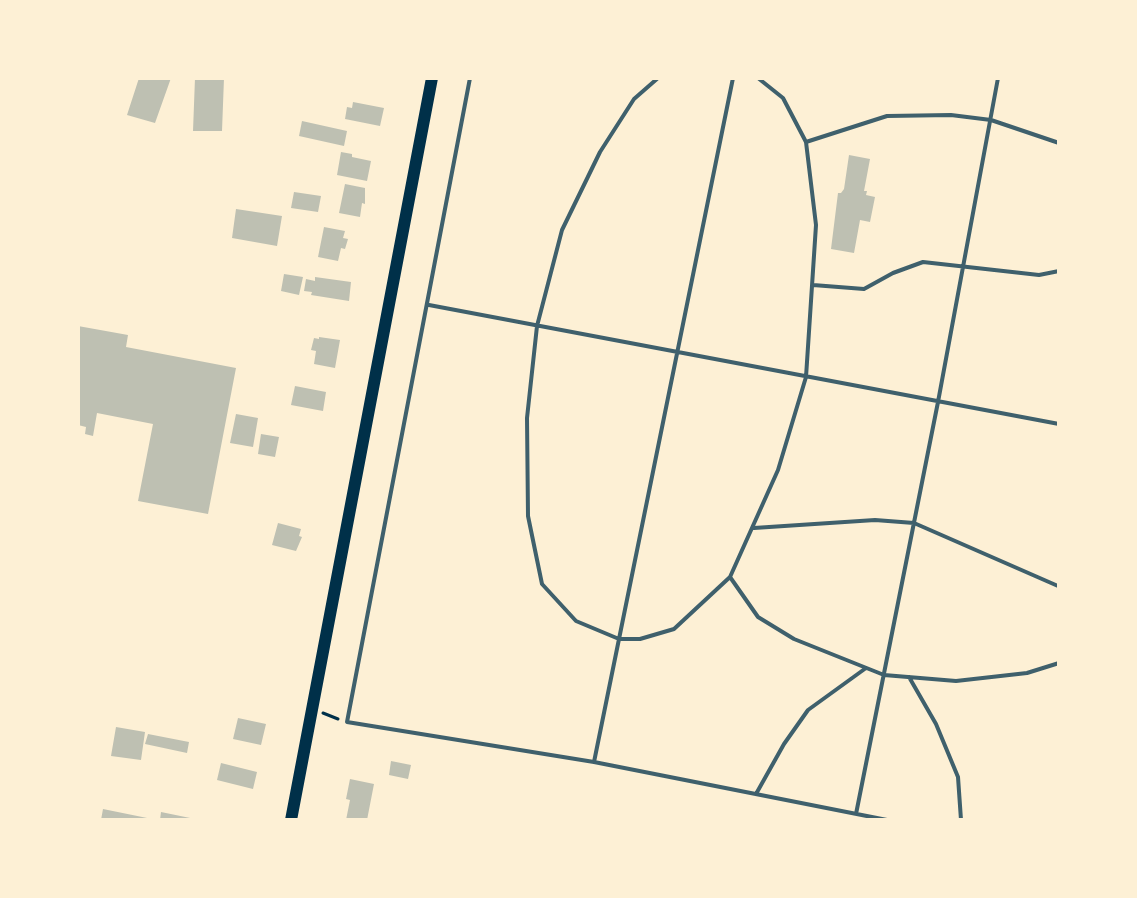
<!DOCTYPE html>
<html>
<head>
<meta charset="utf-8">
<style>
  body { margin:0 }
  #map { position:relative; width:1137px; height:898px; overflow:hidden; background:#fdf0d5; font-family:"Nunito Sans",sans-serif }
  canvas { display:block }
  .frame { position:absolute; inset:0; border:80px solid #fdf0d5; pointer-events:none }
</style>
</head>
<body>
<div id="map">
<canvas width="1137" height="898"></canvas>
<div class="frame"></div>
</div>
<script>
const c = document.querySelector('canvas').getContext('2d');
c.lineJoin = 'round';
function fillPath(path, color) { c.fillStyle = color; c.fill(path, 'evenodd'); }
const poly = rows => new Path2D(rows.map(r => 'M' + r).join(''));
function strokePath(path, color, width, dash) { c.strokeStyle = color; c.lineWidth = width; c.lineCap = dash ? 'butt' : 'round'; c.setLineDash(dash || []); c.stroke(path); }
fillPath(poly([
  [139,78,171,78,155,123,127,115],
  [195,78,224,78,222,131,193,131],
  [353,102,384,108,380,126,345,119,347,107,352,108],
  [302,121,347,131,344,146,299,136],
  [341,152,352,154,352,157,371,161,367,181,337,175],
  [849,155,870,159,864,191,867,191,866,195,875,197,870,222,860,220,854,253,831,249,838,193,841,193,844,189],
  [345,184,365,188,365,204,362,203,360,217,339,213],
  [294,192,321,196,318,212,291,208],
  [236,209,282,216,277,246,232,238],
  [324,227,345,231,343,238,348,239,345,249,341,248,338,261,318,257],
  [284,274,303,277,299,295,281,291],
  [315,277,351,282,349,301,311,295,312,292,304,291,306,279,315,281],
  [78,326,128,335,126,347,236,368,208,514,138,501,153,424,97,413,93,436,85,434,86,427,78,425],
  [319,337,340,340,335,368,314,364,316,351,311,350,314,338,319,339],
  [295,386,326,392,323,411,291,405],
  [236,414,258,418,253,447,230,443],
  [261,434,279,437,275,457,258,454],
  [278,523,301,529,299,536,302,537,296,551,272,545],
  [238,718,266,724,261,745,233,739],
  [116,727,145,732,141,760,111,756],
  [148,734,189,742,187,753,145,744],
  [391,761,411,765,408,779,389,775],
  [221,763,257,772,253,789,217,780],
  [350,779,374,784,367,820,346,820,350,800,346,799],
  [103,809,152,819,152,820,101,820],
  [161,812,195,819,194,820,160,820]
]), '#bec0b2');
strokePath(poly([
  [323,713,338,719]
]), '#003049', 3);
strokePath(poly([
  [470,78,347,722,594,762,887,820],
  [658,78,634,99,600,152,562,230,537,326,527,418,528,516,542,584,576,621,619,639,640,639,674,629,730,577,778,470,806,377,816,225,806,142,783,98,758,78],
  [806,142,887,116,951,115,991,120,1059,143],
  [813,285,864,289,893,273,923,262,1039,275,1059,271],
  [429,305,1059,424],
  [1059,497,1059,595],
  [754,528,875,520,914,523,1058,586],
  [730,577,758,617,794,639,884,675,956,681,1027,673,1059,663],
  [909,677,936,724,958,777,961,820],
  [594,762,733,78],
  [756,794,784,744,808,710,866,668],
  [856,814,938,402,998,78]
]), '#3f606c', 4);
strokePath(poly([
  [291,820,432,78]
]), '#003049', 12);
</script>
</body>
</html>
